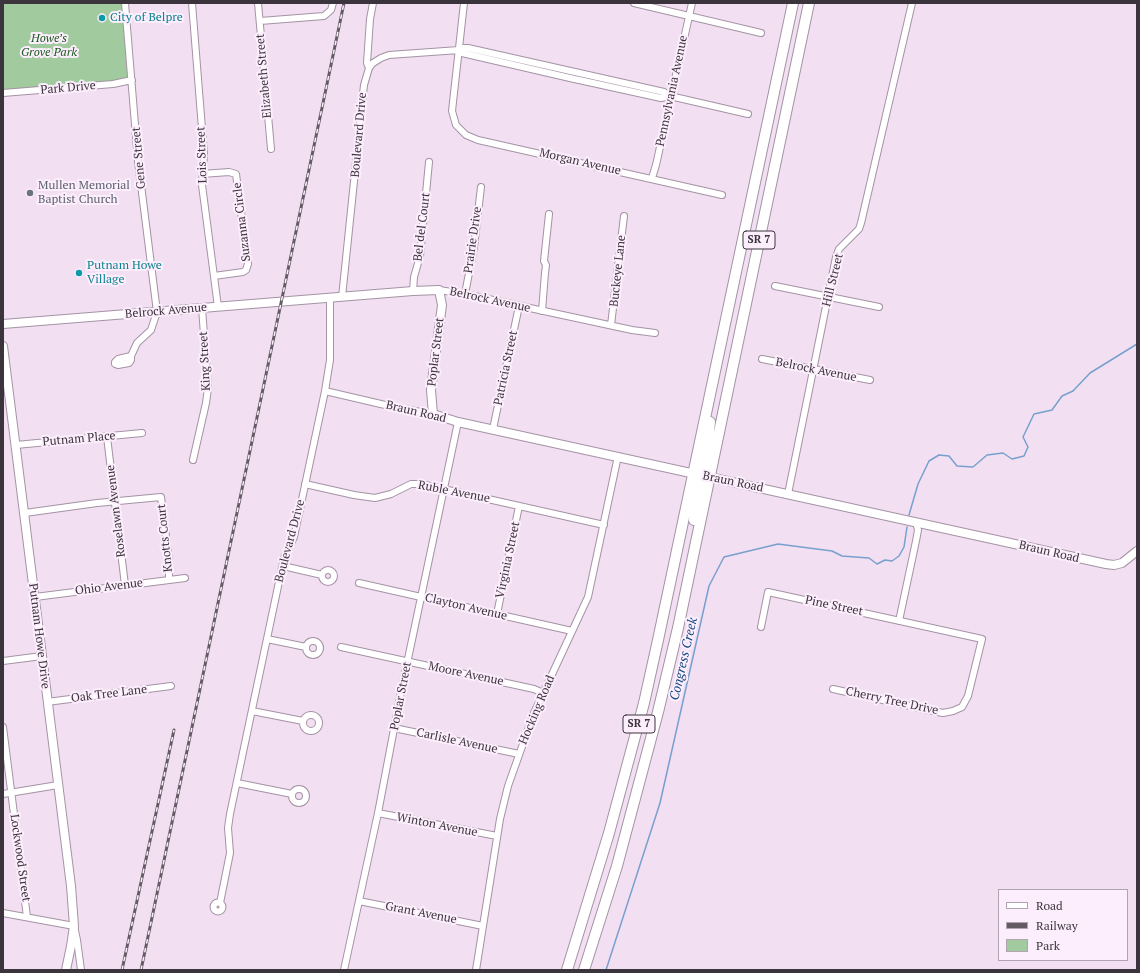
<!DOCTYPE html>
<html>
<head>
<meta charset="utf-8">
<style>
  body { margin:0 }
  #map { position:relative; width:1140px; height:973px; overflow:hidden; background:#f2e0f2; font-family:"PT Serif",serif }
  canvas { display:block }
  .frame { position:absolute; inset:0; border:4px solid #3b343c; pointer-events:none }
  .legend { position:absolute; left:998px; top:889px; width:130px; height:72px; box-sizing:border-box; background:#fdeefd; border:1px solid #afa4b0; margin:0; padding:5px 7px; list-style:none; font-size:12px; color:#3b343c }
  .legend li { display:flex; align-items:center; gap:8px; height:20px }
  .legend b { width:20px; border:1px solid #afa4b0 }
</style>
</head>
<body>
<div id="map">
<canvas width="1140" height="973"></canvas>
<div class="frame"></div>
<ul class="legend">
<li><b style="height:5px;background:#fff"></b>Road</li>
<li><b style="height:5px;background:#645b65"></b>Railway</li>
<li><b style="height:11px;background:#a1cb9f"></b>Park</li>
</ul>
</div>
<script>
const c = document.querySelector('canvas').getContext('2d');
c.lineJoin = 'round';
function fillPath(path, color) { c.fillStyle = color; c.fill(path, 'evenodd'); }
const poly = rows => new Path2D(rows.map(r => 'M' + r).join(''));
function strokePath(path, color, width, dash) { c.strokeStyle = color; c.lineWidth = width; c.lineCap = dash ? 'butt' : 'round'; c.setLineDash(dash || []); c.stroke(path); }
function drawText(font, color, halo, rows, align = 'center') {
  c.font = font + ' "PT Serif",serif'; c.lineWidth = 4; c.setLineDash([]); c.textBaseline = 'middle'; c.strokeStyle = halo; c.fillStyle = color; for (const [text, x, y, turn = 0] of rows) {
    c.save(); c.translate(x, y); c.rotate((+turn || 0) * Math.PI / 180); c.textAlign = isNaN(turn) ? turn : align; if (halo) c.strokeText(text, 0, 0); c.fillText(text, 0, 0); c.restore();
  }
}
fillPath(poly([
  [3,3,125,3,132,80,3,93]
]), '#a1cb9f');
strokePath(poly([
  [909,515,918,484,929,461,939,455,949,456,957,466,973,467,987,455,1003,453,1012,459,1024,456,1028,447,1023,437,1034,414,1052,410,1062,396,1073,391,1090,373,1137,344],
  [606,970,660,803,709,586,724,557,778,544,832,551,842,556,869,558,877,564,885,560,892,561,899,556,904,547,907,527]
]), '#789fce', 1.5);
const minor = poly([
  [125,3,138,161,157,312,151,330,137,343,131,356,118,359,115,362,115,364,118,365,129,363,131,360,131,356],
  [192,3,204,154,202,185,218,307],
  [258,3,271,149],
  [464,3,452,111,456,125,466,135,478,140,722,195],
  [634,3,761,33],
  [260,21,324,16,331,10,333,3],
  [459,50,462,53,570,78,661,98,670,96],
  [369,68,367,63,370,19,373,3],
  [3,93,113,84,132,80],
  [202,174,229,172,236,174,248,264,246,270,243,272,214,276],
  [652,178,656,165,692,3],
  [775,286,879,307],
  [439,290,465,294,632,330,655,333],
  [413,291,414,277,420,256,429,162],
  [465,294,474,247,481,187],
  [342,297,364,85,369,68,373,63,381,58,389,55,459,50,463,48,468,48,664,92,670,96,748,114],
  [542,311,545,273,546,265,544,261,549,214],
  [611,325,624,216],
  [762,359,870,380],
  [325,391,398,408,433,414],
  [493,429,519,306],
  [107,437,125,585],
  [16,445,142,433],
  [193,460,206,403,208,388,202,308],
  [305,484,354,495,375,498,391,494,411,484,421,484,604,525],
  [788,494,836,257,839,249,859,229,861,223,912,3],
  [25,513,97,503,161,497,169,561,169,580],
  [283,566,322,575],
  '322 576a6 6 0 1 1 12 0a6 6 0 1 1-12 0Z',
  [359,583,572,631],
  [35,597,185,578],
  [497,614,519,506],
  [899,621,916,541,918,530,916,522],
  [761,627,768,592,982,639,968,696,962,707,953,711,943,713,933,711,833,689],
  [267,639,306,647],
  '306 648a7 7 0 1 1 14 0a7 7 0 1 1-14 0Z',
  [341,647,534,689,543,693],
  [3,661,42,656],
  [47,702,171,686],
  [252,711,303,721],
  '303 723a8 8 0 1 1 16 0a8 8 0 1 1-16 0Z',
  [3,727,27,917],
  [394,728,519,754],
  [237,783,292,794],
  '292 796a7 7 0 1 1 14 0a7 7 0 1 1-14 0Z',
  [3,794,58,785],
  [378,813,497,836],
  [359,901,483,926],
  '213.5 907a4.5 4.5 0 1 1 9 0a4.5 4.5 0 1 1-9 0Z',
  [220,903,230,853,228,828,230,814,284,558,294,537,325,391,330,360,330,298],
  [3,913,74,926,77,940,81,970],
  [344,970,378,813,401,692,458,422],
  [476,970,500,819,508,786,534,713,588,597,618,456]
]);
const tertiary = poly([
  [3,324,413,291,439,290,442,305,431,390,433,414,458,422,1106,564,1114,565,1122,563,1137,551],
  [3,346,71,886,74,926,71,946,66,970]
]);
const trunk = poly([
  [694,520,696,499,707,450,710,422],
  [567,970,609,833,644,703,658,640,793,3],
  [584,970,617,866,658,712,678,628,809,3]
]);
strokePath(minor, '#a493a4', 8);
strokePath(tertiary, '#a493a4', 10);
strokePath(trunk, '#a493a4', 12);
strokePath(minor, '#fff', 6);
strokePath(tertiary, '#fff', 8);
strokePath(trunk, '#fff', 10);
const rail = poly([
  [122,970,174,730],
  [141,970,344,3]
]);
strokePath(rail, '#645b65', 3);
strokePath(rail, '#fdeefd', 1.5, [4.5]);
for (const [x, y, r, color] of [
  [102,18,4,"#0f9aa8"],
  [30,193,4,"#6b7280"],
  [79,273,4,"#0f9aa8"]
]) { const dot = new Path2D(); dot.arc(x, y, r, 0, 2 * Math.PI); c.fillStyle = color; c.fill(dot); strokePath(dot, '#fdeefd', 1.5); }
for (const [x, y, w] of [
  [759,240,32],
  [639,724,32]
]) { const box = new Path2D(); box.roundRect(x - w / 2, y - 9, w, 18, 3); c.fillStyle = '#fdeefd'; c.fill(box); strokePath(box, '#3b343c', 1); }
drawText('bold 11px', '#3b343c', null, [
  ["SR 7",759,240],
  ["SR 7",639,724]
]);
drawText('12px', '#0d838f', '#fdeefd', [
  ["City of Belpre",110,18],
  ["Putnam Howe",87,266],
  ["Village",87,280]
], 'left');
drawText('italic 12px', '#1b5b1f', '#fdeefd', [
  ["Howe’s",49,39],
  ["Grove Park",49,53]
]);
drawText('12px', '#3b343c', '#fdeefd', [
  ["Elizabeth Street",264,76,-95],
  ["Park Drive",68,88,-5],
  ["Pennsylvania Avenue",672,91,-78],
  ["Boulevard Drive",359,135,-85],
  ["Lois Street",202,155,-92],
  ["Gene Street",139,158,-95],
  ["Morgan Avenue",580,162,13],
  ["Suzanna Circle",242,222,-97],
  ["Bel del Court",422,227,-83],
  ["Prairie Drive",473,240,-82],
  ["Buckeye Lane",618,271,-84],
  ["Hill Street",833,280,-76],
  ["Belrock Avenue",490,300,12],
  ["Belrock Avenue",166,311,-5],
  ["Poplar Street",436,352,-83],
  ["King Street",205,361,-93],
  ["Patricia Street",506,368,-78],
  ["Belrock Avenue",816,370,11],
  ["Braun Road",416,412,13],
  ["Putnam Place",79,439,-5],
  ["Braun Road",733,482,12],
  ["Ruble Avenue",454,492,11],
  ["Roselawn Avenue",116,511,-97],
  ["Knotts Court",165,538,-96],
  ["Boulevard Drive",290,541,-75],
  ["Braun Road",1049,552,13],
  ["Virginia Street",508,560,-78],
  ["Ohio Avenue",109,587,-7],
  ["Pine Street",834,606,12],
  ["Clayton Avenue",466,607,13],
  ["Putnam Howe Drive",39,636,83],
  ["Moore Avenue",466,674,12],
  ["Oak Tree Lane",109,694,-7],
  ["Poplar Street",401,696,-79],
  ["Cherry Tree Drive",892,701,12],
  ["Hocking Road",537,710,-67],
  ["Carlisle Avenue",457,741,12],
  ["Winton Avenue",437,825,11],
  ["Lockwood Street",20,858,82],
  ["Grant Avenue",421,913,11]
]);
drawText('12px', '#5b616d', '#fdeefd', [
  ["Mullen Memorial",38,186],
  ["Baptist Church",38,200]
], 'left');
drawText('italic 13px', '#114781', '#fdeefd', [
  ["Congress Creek",684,659,-77]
]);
</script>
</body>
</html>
